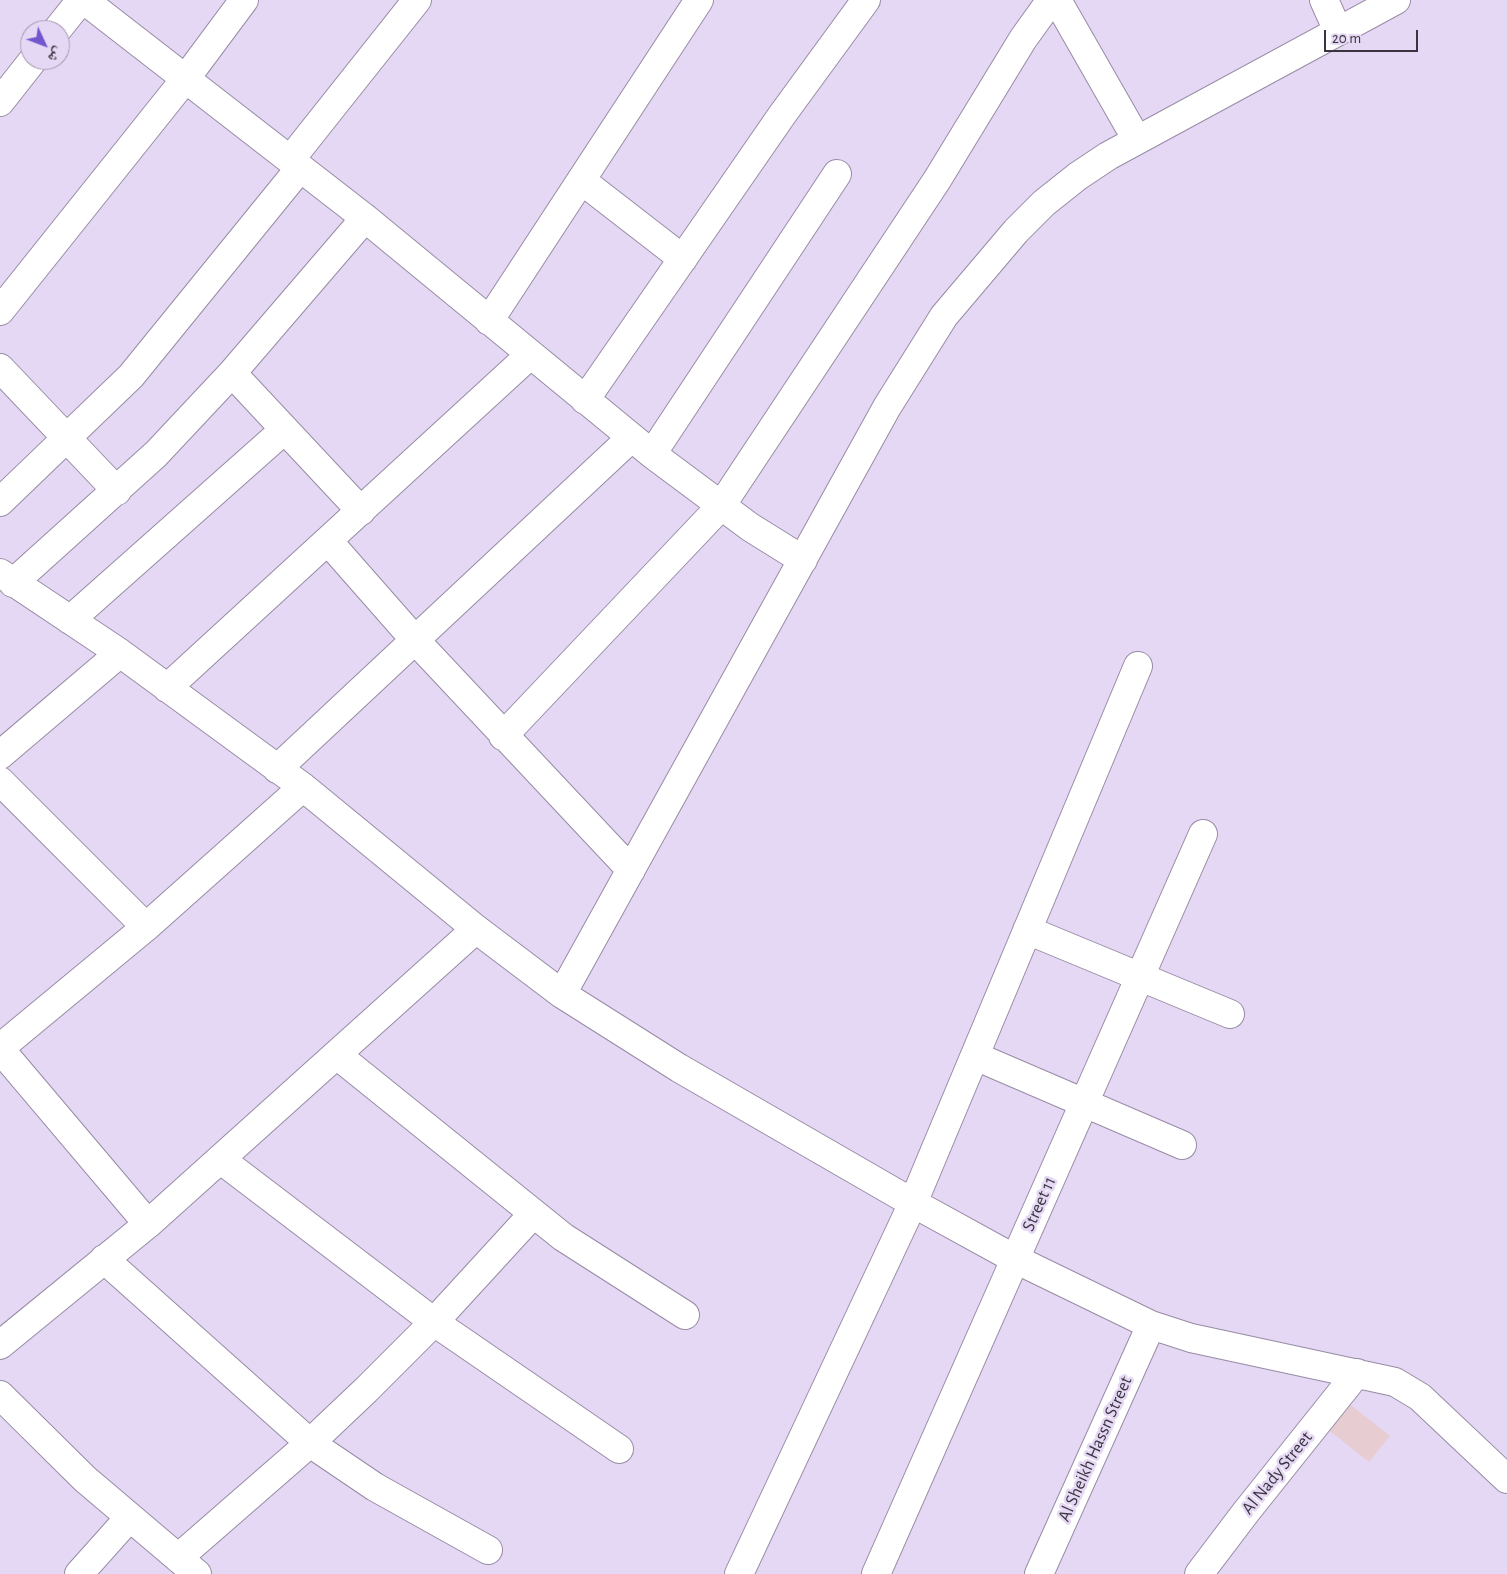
<!DOCTYPE html>
<html>
<head>
<meta charset="utf-8">
<style>
  body { margin:0 }
  #map { position:relative; width:1507px; height:1574px; overflow:hidden; background:#e5d8f4; font-family:"Alegreya Sans","Noto Naskh Arabic",sans-serif }
  canvas { display:block }
  .north { position:absolute; left:20px; top:20px; width:50px; height:50px; box-sizing:border-box; background:#e5d8f4; border:1px solid #a196ac; border-radius:50%; rotate:133deg; font-size:14px; font-weight:700; line-height:20px; text-align:center; color:#3a343f }
  .north::after { content:''; display:block; margin:auto; width:18px; height:22px; background:#7355cf; clip-path:polygon(50% 0,100% 100%,50% 72%,0 100%) }
  .scale { position:absolute; left:1324px; top:30px; width:94px; height:22px; box-sizing:border-box; border:2px solid #3a343f; border-top:0; padding-left:6px; font-size:15px; line-height:18px; white-space:nowrap; color:#3a343f; -webkit-text-stroke:4px #e5d8f4; paint-order:stroke }
</style>
</head>
<body>
<div id="map">
<canvas width="1507" height="1574"></canvas>
<div class="north">ش</div>
<div class="scale">20 m</div>
</div>
<script>
const c = document.querySelector('canvas').getContext('2d');
c.lineJoin = 'round';
function fillPath(path, color) { c.fillStyle = color; c.fill(path, 'evenodd'); }
const poly = rows => new Path2D(rows.map(r => 'M' + r).join(''));
function strokePath(path, color, width, dash) { c.strokeStyle = color; c.lineWidth = width; c.lineCap = dash ? 'butt' : 'round'; c.setLineDash(dash || []); c.stroke(path); }
function drawText(font, color, halo, rows, align = 'center') {
  c.font = font + ' "Alegreya Sans",sans-serif'; c.lineWidth = 5; c.setLineDash([]); c.textBaseline = 'middle'; c.strokeStyle = halo; c.fillStyle = color; for (const [text, x, y, turn = 0] of rows) {
    c.save(); c.translate(x, y); c.rotate((+turn || 0) * Math.PI / 180); c.textAlign = isNaN(turn) ? turn : align; if (halo) c.strokeText(text, 0, 0); c.fillText(text, 0, 0); c.restore();
  }
}
fillPath(poly([
  [1347,1402,1390,1436,1369,1462,1326,1428]
]), '#e7cdd2');
const street = poly([
  [84,0,365,218,652,454,750,527,803,560],
  [1057,0,1137,140],
  [1324,0,1338,31],
  [57,30,81,0],
  [0,102,33,60],
  [290,160,417,0],
  [581,180,683,259],
  [0,311,186,78,244,0],
  [489,321,699,0],
  [0,368,117,491],
  [232,373,361,511],
  [585,400,782,115,866,0],
  [652,454,837,174],
  [0,502,131,376,300,168],
  [328,541,415,640,631,870],
  [0,573,120,653,303,787,476,929,562,994,679,1068,913,1203,1015,1259,1151,1325,1191,1338,1395,1382,1420,1397,1507,1479],
  [13,583,156,454,232,373,365,218],
  [70,620,284,430],
  [167,688,530,355],
  [503,736,721,506,937,180,1023,39,1051,0],
  [0,755,120,653],
  [277,769,631,438],
  [0,781,146,927],
  [1027,930,1230,1014],
  [562,994,887,407,944,316,1016,231,1044,203,1078,176,1108,156,1396,0],
  [0,1048,146,927,303,787],
  [0,1049,148,1224],
  [337,1055,563,1237,685,1315],
  [975,1056,1182,1145],
  [220,1159,434,1322,619,1449],
  [104,1259,310,1443,375,1487,488,1550],
  [0,1345,148,1224,476,929],
  [0,1395,85,1479,197,1574],
  [178,1558,310,1443,366,1390,434,1322,533,1214],
  [79,1574,129,1518],
  [739,1574,913,1203,1138,666],
  [876,1574,1203,834],
  [1039,1574,1151,1325],
  [1199,1574,1246,1512,1357,1373]
]);
strokePath(street, '#988ba5', 30);
strokePath(street, '#fff', 28);
drawText('18px', '#3a343f', '#e5d8f4', [
  ["Street 11",1039,1204,-66],
  ["Al Sheikh Hassn Street",1095,1449,-66],
  ["Al Nady Street",1277,1473,-51]
]);
</script>
</body>
</html>
